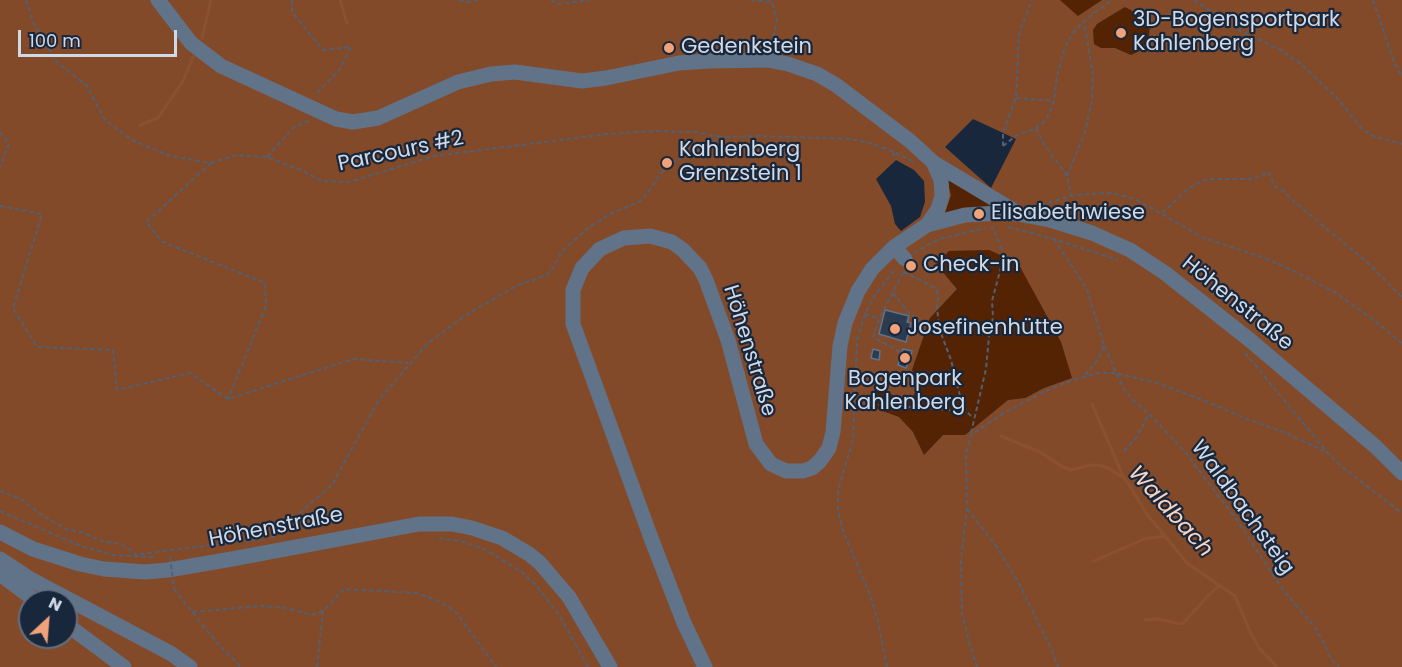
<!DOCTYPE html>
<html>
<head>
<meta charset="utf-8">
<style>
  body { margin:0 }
  #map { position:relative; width:1402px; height:667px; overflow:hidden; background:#18273b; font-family:Poppins,sans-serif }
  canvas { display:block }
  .north { position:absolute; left:18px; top:589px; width:60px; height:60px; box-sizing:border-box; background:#18273b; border:2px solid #626f80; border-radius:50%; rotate:26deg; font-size:16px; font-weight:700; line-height:24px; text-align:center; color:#d0dae7 }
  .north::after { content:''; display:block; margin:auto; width:21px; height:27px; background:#f0a279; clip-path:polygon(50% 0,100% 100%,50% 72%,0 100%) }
  .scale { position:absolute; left:18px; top:30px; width:159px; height:27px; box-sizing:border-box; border:3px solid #d0dae7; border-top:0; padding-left:8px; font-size:18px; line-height:21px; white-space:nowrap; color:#d0dae7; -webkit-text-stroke:4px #18273b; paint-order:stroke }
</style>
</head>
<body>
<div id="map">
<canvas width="1402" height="667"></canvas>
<div class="north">N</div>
<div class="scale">100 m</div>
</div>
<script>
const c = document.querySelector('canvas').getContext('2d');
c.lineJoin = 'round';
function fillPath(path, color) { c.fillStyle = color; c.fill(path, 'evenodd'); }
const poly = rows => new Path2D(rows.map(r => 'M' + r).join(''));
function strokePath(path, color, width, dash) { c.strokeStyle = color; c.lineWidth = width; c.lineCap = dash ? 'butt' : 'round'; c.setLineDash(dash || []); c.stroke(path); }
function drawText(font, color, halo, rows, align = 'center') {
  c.font = font + ' Poppins,sans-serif'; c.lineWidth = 4.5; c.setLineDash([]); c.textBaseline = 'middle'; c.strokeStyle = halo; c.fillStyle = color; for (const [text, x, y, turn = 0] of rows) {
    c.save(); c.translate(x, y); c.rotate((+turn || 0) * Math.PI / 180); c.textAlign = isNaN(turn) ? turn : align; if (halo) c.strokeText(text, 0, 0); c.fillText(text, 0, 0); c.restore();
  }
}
fillPath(poly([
  [1060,0,1102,0,1078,16],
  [1125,7,1150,21,1149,37,1141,50,1131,55,1115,48,1101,48,1094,44,1093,30,1097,24],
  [947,179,997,205,944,214],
  [989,250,1019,263,1061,342,1073,378,1044,388,1025,398,1008,400,965,435,943,435,924,455,913,432,866,405,876,388,900,398,912,397,921,385,919,378,912,370,930,318,957,289,936,264,949,251]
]), '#532303');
fillPath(poly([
  [0,0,1060,0,1078,16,1102,0,1402,0,1402,667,0,667],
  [1125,7,1150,21,1149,37,1141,50,1131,55,1115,48,1101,48,1094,44,1093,30,1097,24],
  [973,119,1016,139,991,188,945,147],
  [896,160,914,170,924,181,925,202,920,217,901,231,895,224,891,206,876,179],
  [947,179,997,207,945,213,951,195],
  [989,250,1018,263,1061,342,1072,378,1044,388,1025,398,1008,400,965,435,943,435,924,455,913,432,899,417,866,405,876,388,900,398,912,397,921,384,912,370,930,318,957,289,936,264,949,251],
  [30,601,66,601,66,637,30,637]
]), '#834a2a');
strokePath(poly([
  [340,0,347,23],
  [202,38,211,0],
  [140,125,158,118,183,81,193,57],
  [1092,404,1124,478],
  [1001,436,1040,452,1063,467,1071,470,1091,465,1099,465,1108,468,1124,478,1130,486,1146,513,1187,563,1235,596,1251,634,1260,649,1277,667],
  [1094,561,1144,539,1165,536],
  [1145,620,1159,619,1179,624,1183,623,1209,595,1220,585]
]), '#8a5130', 3);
const building = poly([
  [885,310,909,316,907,322,911,323,906,342,879,334,885,310],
  [873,349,880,351,879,360,871,358,873,349],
  [903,349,912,351,906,368,898,365,903,349]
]);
fillPath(building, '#2b3b50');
strokePath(building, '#62738b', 1.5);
strokePath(poly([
  [26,0,34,24,56,61,87,86,105,120,132,140,170,156,211,163,236,155,267,157,303,171,322,181,349,182,434,156,607,134,655,131,697,132,722,137],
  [292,0,292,12,323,50,351,47,339,70,315,95],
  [459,0,468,2,478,0],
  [551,0,559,4,590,0],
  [751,0,772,2,777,21,770,49],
  [1194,0,1242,32,1283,51,1301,64,1338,99,1362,129,1373,136,1402,144],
  [1373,0,1394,62,1402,77],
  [1016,98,1054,101],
  [1036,128,1043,142,1067,176,1071,196],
  [0,132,9,144,0,167],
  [1003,146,1017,135,1036,128,1046,120,1054,101,1057,76,1065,47,1073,33,1084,21,1112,0],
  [1003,146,1003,132,1016,98,1019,34,1032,0],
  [893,152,896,160],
  [267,157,294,127,309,121],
  [211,163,146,222,163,242,265,283,266,306,228,399],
  [1067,176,1085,132,1092,100,1093,75,1084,22],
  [1041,205,1071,196,1088,194,1113,193,1137,200,1204,238,1262,257,1298,273,1336,293,1371,318,1402,343],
  [0,206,42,214,13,308,37,347,113,350,117,390,190,373,228,399,353,359,408,363],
  [1162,213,1190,187,1207,179,1252,179,1269,172,1274,185,1279,189,1285,192,1291,199,1368,263,1402,297],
  [1008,227,1054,239,1118,260],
  [1054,239,1087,289,1104,345,1123,388,1132,399,1149,414,1184,451,1237,520,1283,590,1314,626,1324,643,1331,659,1339,667],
  [914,253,939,239,985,228],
  [904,272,935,288,939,295,937,306,939,328,951,360,961,400,967,412],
  [893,293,909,313,921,322,939,328],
  [865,314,879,319],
  [900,352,873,337,879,319,904,271],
  [1245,353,1327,452,1342,467,1402,513],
  [1085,375,1098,359,1104,345],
  [856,405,884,405,949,410,967,412,973,418],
  [971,433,986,369,989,336,993,317,992,301,1003,260,1002,249,992,227],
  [1124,451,1136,438,1149,414],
  [0,491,21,499,40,514,68,530,81,532,102,541,121,544,137,555],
  [967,509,994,543,1016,578,1052,650,1058,667],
  [0,511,81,546,112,555,153,557],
  [271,538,332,485,378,401,428,343,469,313,516,286,546,275,553,268,562,251,588,228,610,214,639,202,646,195,660,174,674,162,722,137,759,136,851,139,873,144,892,151,914,162],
  [439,538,464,542,486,550,522,572,536,585,561,618,588,667],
  [140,554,262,539],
  [174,589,217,643,241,667],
  [193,612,261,606,286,608,312,615,323,611,344,589,416,593,436,600,455,611,496,667],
  [317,667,323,611],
  [887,667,878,621,870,595,843,531,838,510,838,490,853,440,857,340,865,314,875,295,896,268],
  [977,667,969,642,962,614,961,560,967,509,966,453,971,435,1007,411,1046,391,1067,382,1098,373,1115,373,1157,383,1200,399,1247,419,1286,433,1324,451]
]), '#536072', 2, [4.5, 3]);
strokePath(poly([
  [158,0,191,43,221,66,336,119,353,122,378,118,458,82,491,74,515,72,582,81,606,78,679,63,708,61,767,60,788,64,817,74,836,85,910,141,933,162,941,180,942,196,938,209,927,225],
  [934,163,1016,212],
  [894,247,905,259],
  [0,532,33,549,80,564,104,569,145,572,168,570,232,559,419,524,452,524,472,528,502,538,529,554,540,563,569,597,610,667],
  [0,559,32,580,170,653,190,667],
  [0,574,36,601],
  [66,624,124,667],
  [705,667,684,623,651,538,573,324,573,290,582,268,600,249,624,238,650,236,672,242,683,250,700,268,706,280,728,340,756,444,771,464,786,471,803,471,812,468,820,461,829,448,833,432,840,346,845,323,858,291,872,269,894,247,927,225,965,215,999,213,1018,214,1050,220,1092,233,1130,250,1165,273,1251,341,1376,447,1402,473]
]), '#617389', 15);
strokePath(poly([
  [170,557,174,589]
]), '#536072', 2, [4.5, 3]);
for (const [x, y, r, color] of [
  [1121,33,6,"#f0a279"],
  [669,48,6,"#f0a279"],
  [667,163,6,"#f0a279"],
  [979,214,6,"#f0a279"],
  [911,266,6,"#f0a279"],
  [895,329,6,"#f0a279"],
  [905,358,6,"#f0a279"]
]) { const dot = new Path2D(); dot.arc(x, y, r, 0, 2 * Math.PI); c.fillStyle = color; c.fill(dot); strokePath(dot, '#18273b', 2); }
drawText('21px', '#d0dae7', '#18273b', [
  ["3D-Bogensportpark",1133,21],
  ["Kahlenberg",1133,45],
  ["Gedenkstein",681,48],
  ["Kahlenberg",679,151],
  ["Grenzstein 1",679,175],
  ["Elisabethwiese",991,214],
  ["Check-in",923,266],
  ["Josefinenhütte",907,329],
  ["Bogenpark",905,380,"center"],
  ["Kahlenberg",905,404,"center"]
], 'left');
drawText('21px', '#d0dae7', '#18273b', [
  ["Parcours #2",401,152,-12],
  ["Höhenstraße",1237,304,39],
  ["Höhenstraße",749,351,73],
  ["Waldbachsteig",1242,508,54],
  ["Höhenstraße",276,528,-11]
]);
drawText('italic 22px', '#f8d4c1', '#18273b', [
  ["Waldbach",1170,512,48]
]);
</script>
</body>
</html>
